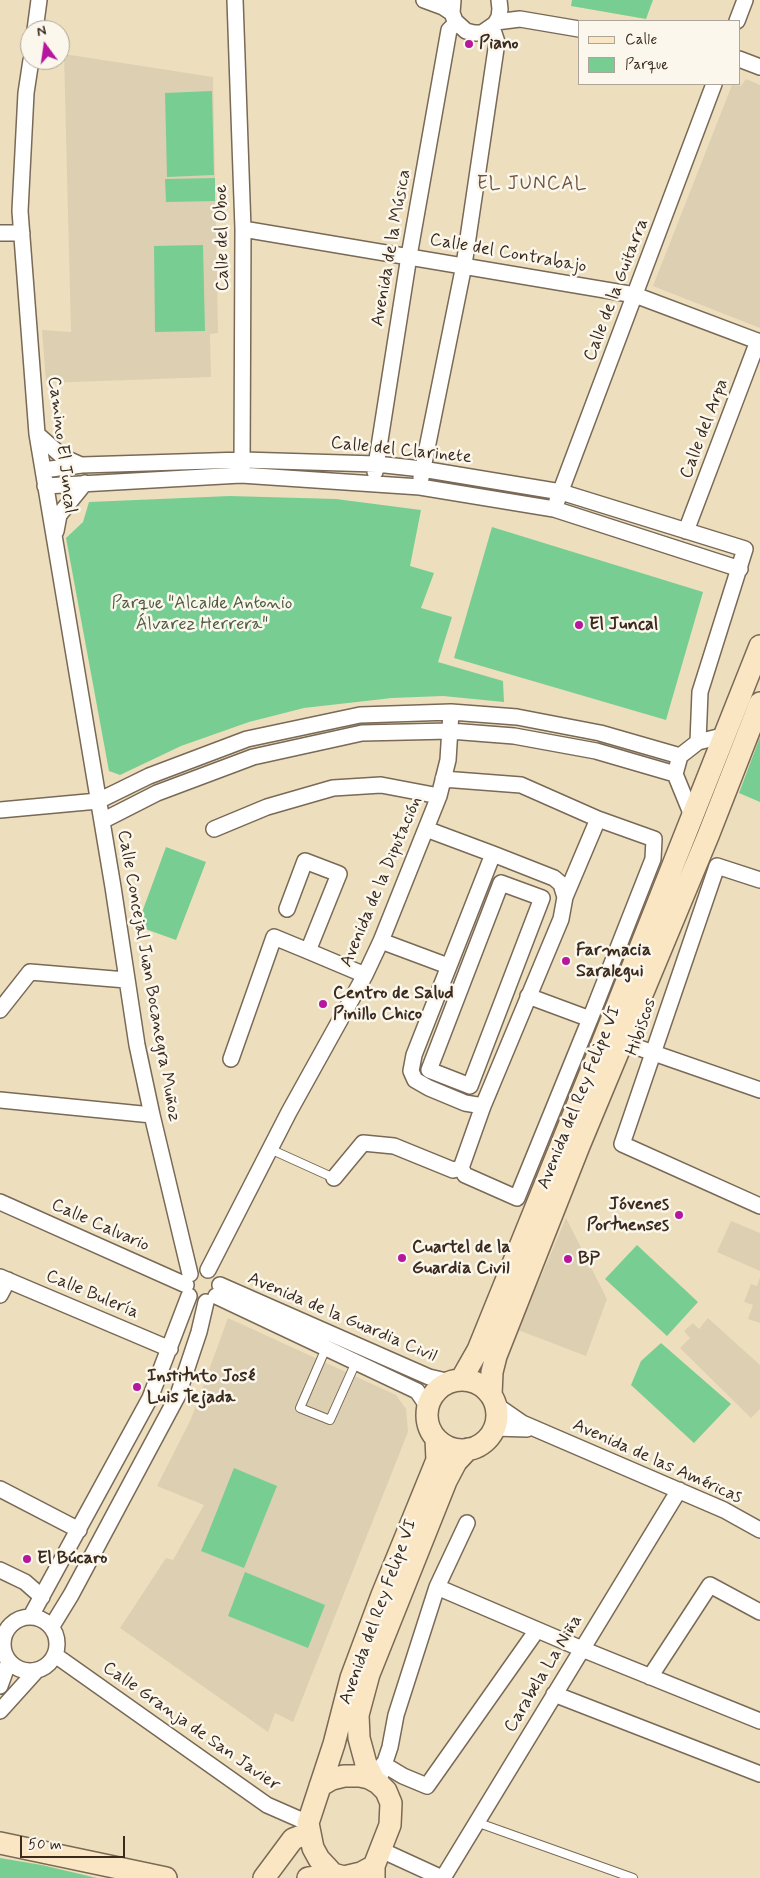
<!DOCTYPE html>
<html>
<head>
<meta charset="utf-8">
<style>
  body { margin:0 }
  #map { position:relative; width:760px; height:1878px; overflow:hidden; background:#eddfbd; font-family:Mynerve,sans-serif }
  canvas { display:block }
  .legend { position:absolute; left:578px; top:20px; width:162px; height:65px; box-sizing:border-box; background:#fbf7ec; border:1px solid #aea59a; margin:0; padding:6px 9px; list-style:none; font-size:15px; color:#3b2a1e }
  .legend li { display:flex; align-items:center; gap:10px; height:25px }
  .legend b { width:25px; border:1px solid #aea59a }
  .north { position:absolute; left:20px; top:20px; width:50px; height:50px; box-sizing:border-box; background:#fbf7ec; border:1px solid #aea59a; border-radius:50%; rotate:346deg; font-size:14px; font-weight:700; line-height:20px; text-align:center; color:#3b2a1e }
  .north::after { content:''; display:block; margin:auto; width:18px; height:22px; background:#b5179e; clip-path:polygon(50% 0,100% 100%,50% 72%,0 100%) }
  .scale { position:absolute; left:20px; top:1836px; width:105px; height:22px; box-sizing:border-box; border:2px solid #3b2a1e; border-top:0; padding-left:6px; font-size:15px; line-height:18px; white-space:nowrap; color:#3b2a1e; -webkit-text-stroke:4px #fbf7ec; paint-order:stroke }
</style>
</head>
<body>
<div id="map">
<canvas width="760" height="1878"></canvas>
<ul class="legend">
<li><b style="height:6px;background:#fbe6c4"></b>Calle</li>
<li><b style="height:14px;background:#78ce92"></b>Parque</li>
</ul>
<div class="north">N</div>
<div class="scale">50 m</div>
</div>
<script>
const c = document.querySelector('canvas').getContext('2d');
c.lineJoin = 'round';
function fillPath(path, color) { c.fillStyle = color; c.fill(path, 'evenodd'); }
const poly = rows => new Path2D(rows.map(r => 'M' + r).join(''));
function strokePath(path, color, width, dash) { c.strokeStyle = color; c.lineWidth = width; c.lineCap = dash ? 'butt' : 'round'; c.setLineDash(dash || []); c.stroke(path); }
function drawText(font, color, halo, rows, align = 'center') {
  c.font = font + ' Mynerve,sans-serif'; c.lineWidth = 5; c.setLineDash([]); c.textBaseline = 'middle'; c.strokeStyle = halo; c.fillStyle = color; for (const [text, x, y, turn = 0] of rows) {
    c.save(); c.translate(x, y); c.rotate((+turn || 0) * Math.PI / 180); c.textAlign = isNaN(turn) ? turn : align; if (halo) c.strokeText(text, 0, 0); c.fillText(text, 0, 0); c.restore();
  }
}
fillPath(poly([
  [64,54,213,77,218,333,210,334,211,377,46,383,42,330,71,332],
  [746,79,760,85,760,328,653,286,732,85,741,86],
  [566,1218,607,1299,586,1356,518,1330],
  [731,1221,760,1233,760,1271,717,1252],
  [760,1277,760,1323,748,1319,753,1305,744,1302,751,1284,757,1286],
  [228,1318,396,1395,406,1409,408,1432,293,1722,275,1713,268,1732,120,1628,166,1558,173,1560,204,1505,157,1486,191,1419],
  [708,1318,760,1365,760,1409,751,1418,680,1348,690,1338,684,1331,693,1323,699,1329]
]), '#ddcfb1');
fillPath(poly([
  [572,0,653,0,646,19,571,6],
  [212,91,214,175,167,177,165,93],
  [215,178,215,201,166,202,165,179],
  [203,245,205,331,155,332,154,246],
  [230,496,336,499,421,510,410,566,434,573,421,608,452,617,438,662,503,681,504,702,443,696,392,698,304,708,249,722,181,746,120,775,109,771,66,538,83,522,89,502],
  [492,527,703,592,666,720,454,658],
  [760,737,760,802,739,793],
  [166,847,206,862,176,940,137,926],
  [637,1245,698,1302,667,1336,605,1279],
  [661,1343,731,1404,694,1443,631,1385,641,1361],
  [234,1468,277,1486,244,1568,201,1551],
  [245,1572,325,1605,308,1648,228,1616],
  [0,1858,42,1865,97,1878,0,1878]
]), '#78ce92');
const lane = poly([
  [270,1149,334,1178],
  [326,1348,300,1408,330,1420,356,1362],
  [476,1822,633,1878]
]);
const street = poly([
  [235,0,243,229,242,468],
  [424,0,443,7,452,13],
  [453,0,452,13,455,21,466,31,474,33,482,33,495,24,499,17,500,9,499,0],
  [737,21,745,0],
  [496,22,520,19,579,29],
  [35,30,39,0],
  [739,59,760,67],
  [31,60,26,93,20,211,37,434,113,887,137,1045,152,1115,190,1274],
  [243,229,635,295,760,342],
  [0,233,22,233],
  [37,434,63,457,81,465],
  [43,470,82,465,243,460,376,464,422,469,561,492,745,549,700,692,698,742],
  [375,472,409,256,449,30,456,23],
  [421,478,464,265,497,42,492,27],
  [45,486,241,475,420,487,554,509,740,569],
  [557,501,714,84],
  [56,531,59,515,85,483],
  [686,531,758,341],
  [443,779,521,785,598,819,654,839,653,859,590,1019],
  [0,810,98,801,149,776,247,739,360,715,451,712,517,717,600,733,680,756],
  [693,818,675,774,680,756,698,742,726,735],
  [102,821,157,793,253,757,362,733,450,731,514,736,596,751,675,774],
  [214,829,267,807,333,788,381,785,439,796],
  [426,829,493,854,554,878,561,884,565,897,561,919,483,1106,465,1103,429,1088,415,1080,411,1071,414,1055,493,854],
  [760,880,717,866,622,1144,760,1206],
  [501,883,542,898,470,1086,429,1070,501,883],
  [565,897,598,819],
  [287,909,305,861,339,874,308,951,365,975],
  [381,941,448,966],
  [0,1010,30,972,126,980],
  [622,1042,760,1090],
  [231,1059,274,937,308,951],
  [0,1100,152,1115],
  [461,1168,465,1175,517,1198,590,1019,528,996],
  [334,1178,363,1143,394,1146,453,1170,461,1168,483,1106],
  [0,1202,186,1285],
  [208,1270,289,1112,365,975,381,941,439,796,448,760,451,712],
  [0,1277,170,1349],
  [220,1285,429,1377,450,1382],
  [0,1295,8,1280],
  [216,1296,417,1391,428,1407],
  [496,1405,522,1423,724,1510,760,1530],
  [494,1428,527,1429],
  [0,1489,79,1530],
  [0,1570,25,1582,42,1597],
  [437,1587,582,1649,760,1721],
  [31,1616,150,1398,189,1296],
  '3 1644a27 27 0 1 1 54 0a27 27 0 1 1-54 0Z',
  [52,1626,71,1595,178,1395,199,1332,206,1302],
  [55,1655,267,1805,308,1823],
  [650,1677,710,1585,760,1612],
  [0,1686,9,1661],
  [554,1694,760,1774],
  [0,1711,37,1670],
  [383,1764,403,1776,427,1786,537,1630],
  [378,1783,390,1747,396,1715,437,1587,467,1523],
  [381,1850,442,1878],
  [443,1878,679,1490]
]);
const secondary = poly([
  [461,1380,478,1350,594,1064,760,646],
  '427 1415a35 35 0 1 1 70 0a35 35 0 1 1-70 0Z',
  [491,1395,492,1372,496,1356,579,1146,708,836,760,703],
  [374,1780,366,1764,359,1738,358,1715,369,1674,446,1481,456,1462,468,1449],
  [320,1786,332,1779,344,1776,360,1776,369,1778,378,1783,386,1791,391,1803,390,1825,374,1866,374,1878],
  [0,1843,166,1878],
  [374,1866,361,1873,344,1877,333,1874,319,1859,313,1848,308,1823,334,1744,351,1678,382,1595,437,1460,436,1439],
  [264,1878,293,1839,309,1833],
  [308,1878,333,1874]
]);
strokePath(lane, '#796956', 10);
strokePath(street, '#796956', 18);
strokePath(secondary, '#796956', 24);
strokePath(lane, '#fff', 8);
strokePath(street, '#fff', 15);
strokePath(secondary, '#fbe6c4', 21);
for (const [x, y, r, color] of [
  [469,44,5,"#b5179e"],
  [579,625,5,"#b5179e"],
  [566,961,5,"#b5179e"],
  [323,1004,5,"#b5179e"],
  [679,1215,5,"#b5179e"],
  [402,1258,5,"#b5179e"],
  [568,1259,5,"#b5179e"],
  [137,1387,5,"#b5179e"],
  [27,1559,5,"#b5179e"]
]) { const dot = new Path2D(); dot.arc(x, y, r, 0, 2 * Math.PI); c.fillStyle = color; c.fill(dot); strokePath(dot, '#fbf7ec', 2); }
drawText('bold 18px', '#3b2a1e', '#fbf7ec', [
  ["Piano",479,44],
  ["El Juncal",589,625],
  ["Farmacia",576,951],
  ["Saralegui",576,972],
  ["Centro de Salud",333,994],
  ["Pinillo Chico",333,1015],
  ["Jóvenes",669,1205,"right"],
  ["Portuenses",669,1226,"right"],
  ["Cuartel de la",412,1248],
  ["Guardia Civil",412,1269],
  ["BP",578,1259],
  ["Instituto José",147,1377],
  ["Luis Tejada",147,1398],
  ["El Búcaro",37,1559]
], 'left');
drawText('18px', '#3b2a1e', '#fbf7ec', [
  ["Calle del Oboe",223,238,-91],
  ["Avenida de la Música",392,248,-80],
  ["Calle del Contrabajo",508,254,10],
  ["Calle de la Guitarra",617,290,-69],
  ["Calle del Arpa",705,429,-69],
  ["Camino El Juncal",61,445,83],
  ["Calle del Clarinete",401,451,6],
  ["Avenida de la Diputación",382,882,-67],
  ["Calle Concejal Juan Bocanegra Muñoz",148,976,80],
  ["Hibiscos",642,1027,-71],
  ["Avenida del Rey Felipe VI",580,1098,-68],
  ["Calle Calvario",100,1226,24],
  ["Calle Bulería",92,1295,23],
  ["Avenida de la Guardia Civil",342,1318,23],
  ["Avenida de las Américas",657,1462,24],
  ["Avenida del Rey Felipe VI",379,1612,-70],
  ["Carabela La Niña",544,1674,-59],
  ["Calle Granja de San Javier",191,1727,35]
]);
drawText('18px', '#4d5b41', '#fbf7ec', [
  ["Parque \"Alcalde Antonio",202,604],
  ["Álvarez Herrera\"",202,625]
]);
c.letterSpacing = '1px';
drawText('19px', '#70533e', '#fbf7ec', [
  ["EL JUNCAL",532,185]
]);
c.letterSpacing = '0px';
</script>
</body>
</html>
